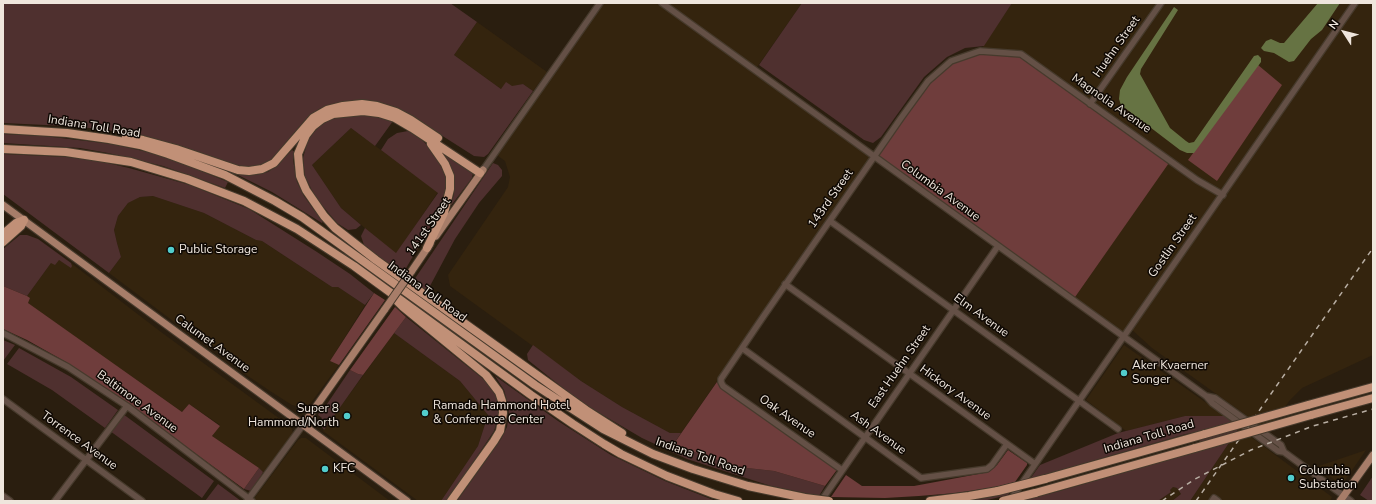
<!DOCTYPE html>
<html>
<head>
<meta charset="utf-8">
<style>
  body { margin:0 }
  #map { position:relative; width:1376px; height:504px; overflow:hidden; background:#2a1e0f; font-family:"Nunito Sans",sans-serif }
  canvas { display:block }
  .frame { position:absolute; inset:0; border:4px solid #efe6dd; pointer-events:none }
  .north { position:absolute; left:1324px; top:12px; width:40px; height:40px; -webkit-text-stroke:3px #0f0904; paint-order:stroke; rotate:306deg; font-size:11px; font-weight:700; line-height:16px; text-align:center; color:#efe6dd }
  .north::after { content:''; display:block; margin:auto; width:14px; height:18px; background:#efe6dd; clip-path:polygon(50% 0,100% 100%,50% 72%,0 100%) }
</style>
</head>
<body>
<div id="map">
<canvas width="1376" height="504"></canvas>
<div class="frame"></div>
<div class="north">N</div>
</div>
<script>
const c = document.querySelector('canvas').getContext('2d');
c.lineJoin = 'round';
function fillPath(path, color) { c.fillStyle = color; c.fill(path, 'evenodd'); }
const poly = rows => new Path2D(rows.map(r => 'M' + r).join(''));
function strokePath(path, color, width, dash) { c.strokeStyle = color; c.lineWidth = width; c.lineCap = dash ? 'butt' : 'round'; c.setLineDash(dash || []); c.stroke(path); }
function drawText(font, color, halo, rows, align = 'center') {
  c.font = font + ' "Nunito Sans",sans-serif'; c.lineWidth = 3; c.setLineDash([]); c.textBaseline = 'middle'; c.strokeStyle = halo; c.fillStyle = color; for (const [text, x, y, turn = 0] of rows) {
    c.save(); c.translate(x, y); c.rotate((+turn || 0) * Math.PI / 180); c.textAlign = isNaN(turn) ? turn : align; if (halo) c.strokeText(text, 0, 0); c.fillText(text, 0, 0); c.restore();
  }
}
fillPath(poly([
  [600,3,802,3,755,70,874,156,681,433,670,433,622,407,581,381,450,286,448,275,508,187,510,177,505,161,494,153],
  [1012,3,1373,3,1373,355,1302,388,1290,400,1268,431,1152,348,1130,328,1124,337,1073,300,1170,160,980,51],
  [477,22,547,72,533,91,523,84,501,89,454,55],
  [351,128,438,192,396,254,341,208,312,165],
  [153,196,204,213,256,240,262,241,332,287,338,287,365,305,330,361,339,365,310,404,305,407,300,407,292,405,270,391,248,376,232,360,212,346,193,336,109,273,121,257,117,243,114,230,118,216,128,203,140,197],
  [59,260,72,266,71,263,161,332,291,427,293,433,262,474,263,472,259,468,212,436,220,425,189,404,182,412,27,303,30,298,27,296,51,263],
  [394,333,460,381,488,415,478,446,441,501,418,501,323,431],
  [1124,345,1225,416,1185,416,1126,431,1086,400],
  [1239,428,1332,497,1330,501,1218,501,1213,494,1208,501,1190,501],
  [301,438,306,438,390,501,255,501,253,500,298,440],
  [1366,450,1346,479,1343,482,1335,480,1316,467],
  [1173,487,1177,488,1181,494,1172,501,1158,501,1171,492,1170,490]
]), '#34240e');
fillPath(poly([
  [3,3,450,3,477,22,454,55,501,89,506,82,512,86,523,84,533,91,488,154,484,157,474,156,419,121,337,104,319,109,306,119,271,160,263,165,242,167,171,144,139,136,102,129,67,126,3,123],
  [802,3,1012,3,984,46,965,48,947,57,924,77,881,137,873,143,864,140,759,65],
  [348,114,366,115,380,117,393,121,375,146,351,128,312,165,341,208,361,225,356,229,348,230,337,223,316,198,305,177,303,158,308,140,318,127,331,119],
  [408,131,416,134,425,143,435,155,443,170,447,182,445,198,439,212,402,275,364,245,361,236,365,228,396,253,438,193,381,150,388,139,397,133],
  [3,134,44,136,112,144,152,153,182,163,228,182,225,188,163,166,108,153,80,148,3,143],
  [292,150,295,152,293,160,297,182,304,196,314,210,324,220,322,223,272,192,234,173,250,175,259,174,268,172,275,167],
  [443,152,471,170,473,173,472,178,450,207,454,194,453,175,450,165],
  [3,154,67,157,99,161,129,168,190,185,249,209,317,252,350,274,374,293,365,305,338,287,332,287,262,241,256,240,204,213,153,196,140,197,128,203,118,216,114,230,117,243,121,257,109,273,3,194],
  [493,163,498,165,502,170,502,176,479,203,455,239,430,286,427,289,423,289,412,283],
  [20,235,27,235,38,239,71,263,72,266,71,268,59,260,55,265,51,263,27,296,3,286,3,249],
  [406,317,487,382,495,394,499,406,498,418,494,431,447,501,441,501,478,446,488,415,460,381,394,333],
  [3,340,15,345,3,361],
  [533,345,581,381,622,407,670,433,681,433,673,445,738,467,774,471,825,486,819,496,771,486,687,459,642,438,579,401,528,360,527,354],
  [19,348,71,377,118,410,105,428,52,390,7,364],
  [350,370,358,374,363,375,324,430,319,422,322,418,318,415,321,409,325,407],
  [495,376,558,421,611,455,665,481,716,501,457,501,501,439,507,427,509,414,507,401,504,390],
  [123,414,214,481,202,498,110,431],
  [1185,416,1225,416,1239,428,1190,501,1172,501,1181,494,1177,488,1173,487,1170,490,1171,492,1158,501,1019,501,1056,492,1191,453,1208,430,1186,434,1030,479,1040,465,1118,433],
  [259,468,263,472,262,474,251,491,244,489],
  [1373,476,1373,501,1369,501,1360,495],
  [218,484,241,501,205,501],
  [1010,492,1008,495,983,501,967,501]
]), '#4f302f');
fillPath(poly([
  [980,51,1021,54,1171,160,1073,300,874,156,928,81,951,61],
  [1258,65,1282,85,1217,181,1188,160],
  [3,286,27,296,30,298,28,303,182,412,189,404,220,426,212,436,259,468,244,489,125,402,66,362,27,340,3,329],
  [374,293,385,300,339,365,330,361],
  [395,307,406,317,363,375,358,374,350,370],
  [719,379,723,386,839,467,825,486,774,471,738,467,673,445],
  [1008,450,1027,463,1027,465,1015,482,996,487,956,493,919,496,885,498,831,497,846,475,862,486,914,486,989,472,997,465]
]), '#6f3d3c');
fillPath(poly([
  [1318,3,1340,3,1322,30,1311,39,1294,61,1289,62,1274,53,1264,51,1261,48,1266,41,1271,39,1280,43,1284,43],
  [1174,7,1178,10,1141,69,1140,74,1170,128,1186,141,1189,143,1194,142,1254,56,1258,55,1261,58,1261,62,1194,153,1187,153,1180,150,1121,105,1119,99,1120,90,1127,77]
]), '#667343');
const minor = poly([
  [662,3,1206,396,1212,403,1278,451,1284,452,1351,501],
  [1090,104,1161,3],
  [483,170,600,3],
  [830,221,1118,429],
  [785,284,1035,464],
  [3,333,68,367,127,406,252,501],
  [742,348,921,478,987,469,992,465,1007,444],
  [1206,396,1215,398,1281,445,1284,452],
  [3,399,142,501],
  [842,470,723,386,721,382,721,379,763,317,901,118,928,81,951,61,980,51,1021,54,1197,180,1223,195],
  [3,496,10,501],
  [1011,499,1355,3],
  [55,501,127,406],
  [247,501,303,425],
  [821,501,998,246],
  [1212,501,1214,498,1218,501]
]);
const major = poly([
  [3,205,407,501],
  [436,236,483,170],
  [411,272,430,244],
  [303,425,385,309],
  [1340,501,1373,455]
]);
const highway = poly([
  [3,129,67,133,109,139,140,145,168,154,225,175,275,201,302,217,535,385,603,429,653,454,693,469,748,486,805,498],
  [126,137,143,140,176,149,238,170,249,171,262,169,274,163,313,118,327,110,343,106,362,104,377,106,396,112,411,120,438,138],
  [3,149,66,152,131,162,187,179,244,201,297,229,354,266,531,395,573,424,604,444,621,454,667,476,714,494,738,501],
  [480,173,412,128,395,118,379,113,363,111,333,114,322,119,313,126,306,135,298,154,300,176,306,190,324,216,335,228,376,260,586,410,622,433],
  [3,234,16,223,24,220],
  [3,242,21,226,24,220],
  [427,248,444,213,450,189,450,176,445,164,431,144],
  [397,301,403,307,486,375,499,392,502,401,503,413,500,431,494,441,451,501],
  [1308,405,1373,387],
  [1311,415,1373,398],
  [1045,479,1205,434],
  [1035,493,1195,448],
  [930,501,969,496,998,491]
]);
strokePath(minor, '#463a2c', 8);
strokePath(major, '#463a2c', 9);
strokePath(highway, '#463a2c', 10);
strokePath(minor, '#645046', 5.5);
strokePath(major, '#a77d69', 7);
strokePath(highway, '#c19077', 8);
strokePath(poly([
  [1162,501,1195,479,1251,450,1313,426,1373,409],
  [1196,501,1373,248]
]), '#b8aea3', 1.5, [5, 5]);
const majorBridge = poly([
  [385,309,411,272]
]);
const highwayBridge = poly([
  [1205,434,1308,405],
  [1195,448,1311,415],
  [998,491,1045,479],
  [805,498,829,501],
  [1003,501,1035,493]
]);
strokePath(majorBridge, '#463a2c', 9, []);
strokePath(highwayBridge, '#463a2c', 10, []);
strokePath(majorBridge, '#a77d69', 7);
strokePath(highwayBridge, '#c19077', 8);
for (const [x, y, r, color] of [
  [171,250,4,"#52cdcc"],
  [1124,373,4,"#52cdcc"],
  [425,413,4,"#52cdcc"],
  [347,416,4,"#52cdcc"],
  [325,469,4,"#52cdcc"],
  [1291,478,4,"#52cdcc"]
]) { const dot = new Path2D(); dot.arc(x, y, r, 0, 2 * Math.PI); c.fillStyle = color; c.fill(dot); strokePath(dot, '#0f0904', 1.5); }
drawText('12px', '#efe6dd', '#0f0904', [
  ["Huehn Street",1117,47,-55],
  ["Magnolia Avenue",1111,104,35],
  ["Indiana Toll Road",94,127,9],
  ["Columbia Avenue",940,191,36],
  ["143rd Street",831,199,-55],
  ["141st Street",429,227,-55],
  ["Gostlin Street",1173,246,-55],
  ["Indiana Toll Road",427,292,36],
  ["Elm Avenue",981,316,36],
  ["Calumet Avenue",212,344,36],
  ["East Huehn Street",900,367,-55],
  ["Hickory Avenue",955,393,36],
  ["Baltimore Avenue",137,402,36],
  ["Oak Avenue",787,417,35],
  ["Ash Avenue",878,433,36],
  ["Indiana Toll Road",1149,437,-16],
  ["Torrence Avenue",79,441,36],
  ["Indiana Toll Road",700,457,19]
]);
drawText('12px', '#efe6dd', '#0f0904', [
  ["Public Storage",179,250],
  ["Aker Kvaerner",1132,366],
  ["Songer",1132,380],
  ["Ramada Hammond Hotel",433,406],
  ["& Conference Center",433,420],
  ["Super 8",339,409,"right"],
  ["Hammond/North",339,423,"right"],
  ["KFC",333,469],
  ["Columbia",1299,471],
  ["Substation",1299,485]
], 'left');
</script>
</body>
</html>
